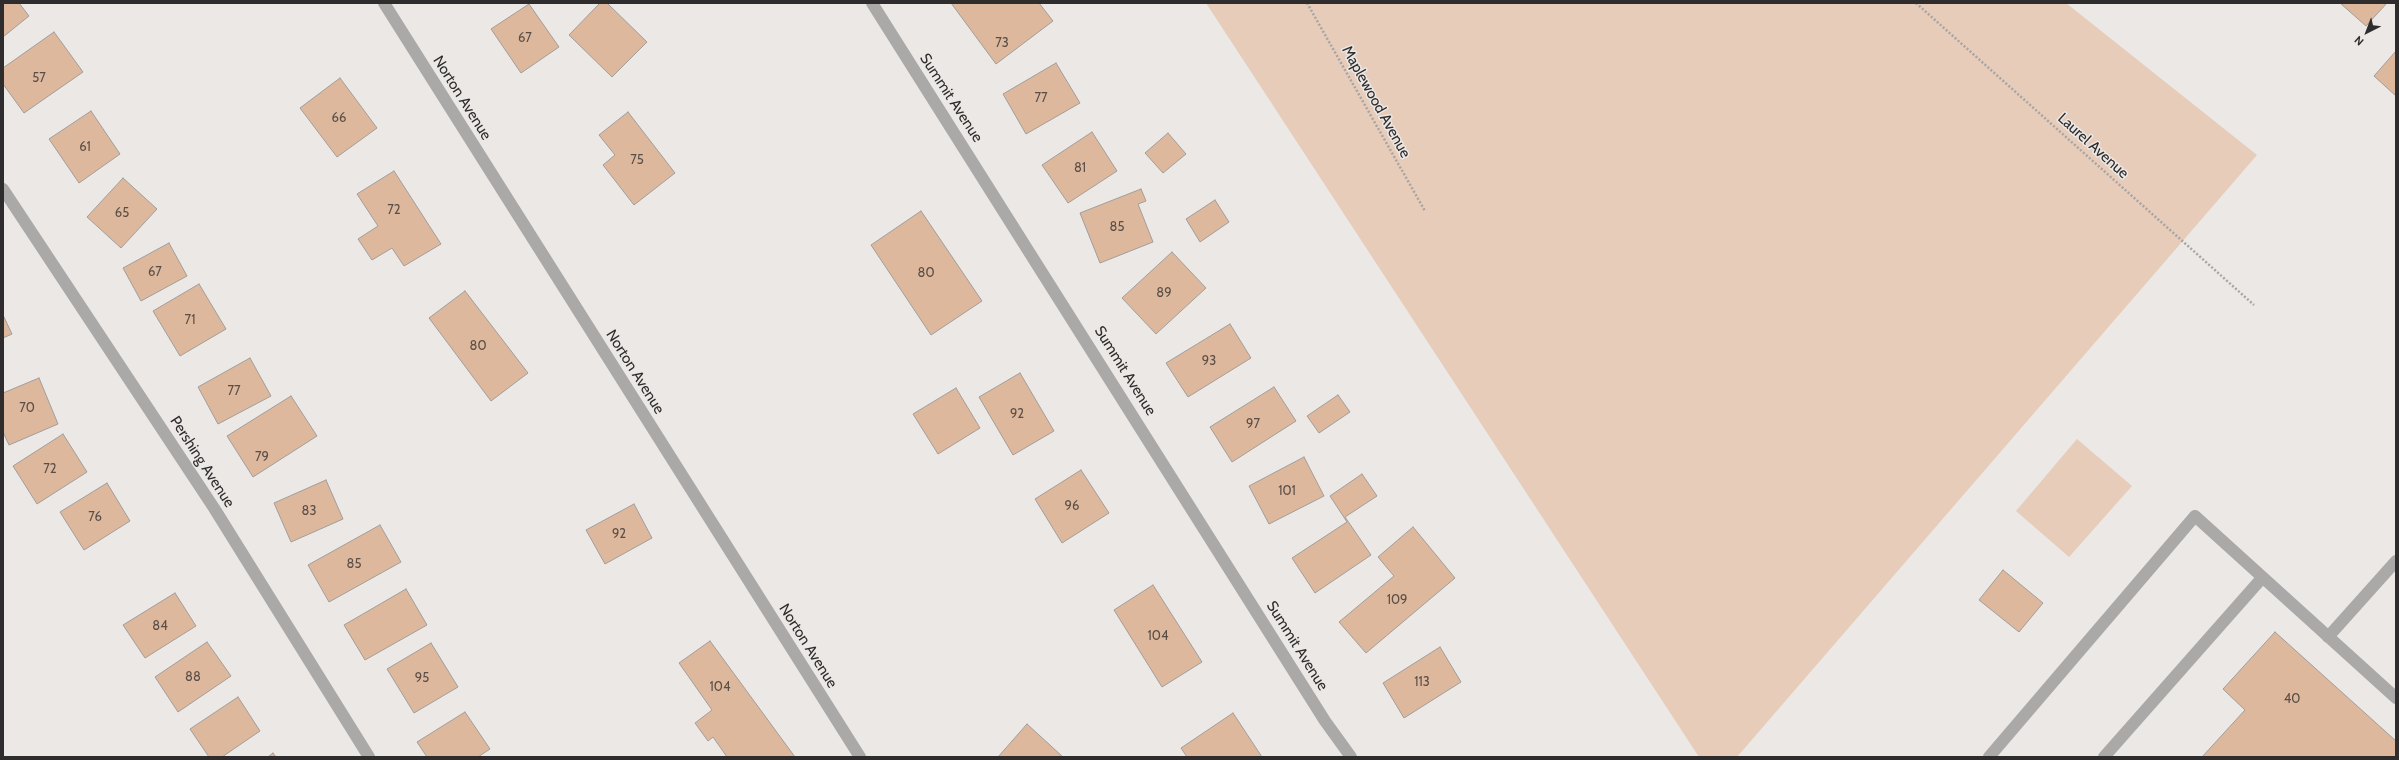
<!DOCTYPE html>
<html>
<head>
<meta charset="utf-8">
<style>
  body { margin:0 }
  #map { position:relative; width:2399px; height:760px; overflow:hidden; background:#ebe8e6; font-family:Cabin,sans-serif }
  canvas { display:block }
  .frame { position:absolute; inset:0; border:4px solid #2e2c2c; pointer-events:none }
  .north { position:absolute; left:2347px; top:12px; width:40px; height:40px; -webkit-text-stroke:3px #ebe8e6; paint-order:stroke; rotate:222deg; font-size:11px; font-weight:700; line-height:16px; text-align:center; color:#2e2c2c }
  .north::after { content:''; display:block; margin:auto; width:14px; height:18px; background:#2e2c2c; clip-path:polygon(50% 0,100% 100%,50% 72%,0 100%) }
</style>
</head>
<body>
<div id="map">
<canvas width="2399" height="760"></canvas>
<div class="frame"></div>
<div class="north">N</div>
</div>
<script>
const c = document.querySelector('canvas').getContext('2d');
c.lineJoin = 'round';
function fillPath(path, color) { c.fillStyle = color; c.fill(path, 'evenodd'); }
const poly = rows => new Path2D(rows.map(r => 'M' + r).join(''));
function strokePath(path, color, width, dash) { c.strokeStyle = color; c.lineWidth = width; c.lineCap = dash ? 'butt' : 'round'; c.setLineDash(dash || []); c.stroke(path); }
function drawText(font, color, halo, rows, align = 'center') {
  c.font = font + ' Cabin,sans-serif'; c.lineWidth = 3; c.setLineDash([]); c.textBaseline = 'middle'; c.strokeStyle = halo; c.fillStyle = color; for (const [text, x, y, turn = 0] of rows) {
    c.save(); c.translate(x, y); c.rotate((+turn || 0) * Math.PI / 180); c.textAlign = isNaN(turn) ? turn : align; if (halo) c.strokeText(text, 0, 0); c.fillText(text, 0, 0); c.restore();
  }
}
fillPath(poly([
  [1206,3,2066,3,2257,155,1737,757,1699,757],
  [2077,439,2132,486,2069,557,2016,511]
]), '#e6ccb9');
const building = poly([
  [3,3,19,3,29,16,3,37,3,3],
  [600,3,607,3,647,42,612,77,569,35,600,3],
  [951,3,1039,3,1053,21,996,64,951,3],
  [2340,3,2387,3,2366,26,2340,3],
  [529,4,559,47,521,73,491,29,529,4],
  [54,32,83,72,24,113,3,84,3,68,54,32],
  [2396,51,2396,96,2374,76,2396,51],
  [1056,63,1080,103,1026,134,1003,94,1056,63],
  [340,78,377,128,337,157,300,108,340,78],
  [91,111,120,154,79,183,49,139,91,111],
  [628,112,675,173,634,205,603,165,615,155,599,135,628,112],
  [1092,132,1117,171,1068,203,1042,165,1092,132],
  [1168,133,1186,154,1163,173,1145,153,1168,133],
  [394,171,441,244,404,266,392,248,372,260,358,239,378,226,357,194,394,171],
  [123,178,157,209,121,248,87,217,123,178],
  [1141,189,1146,201,1138,204,1153,242,1100,263,1080,213,1141,189],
  [1215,200,1229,222,1200,242,1186,219,1215,200],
  [921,211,982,301,931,335,871,245,921,211],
  [169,243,187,276,141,301,123,268,169,243],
  [1172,252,1206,288,1156,334,1122,298,1172,252],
  [199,284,226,329,180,356,153,311,199,284],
  [465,291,528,373,491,401,429,318,465,291],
  [3,315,12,334,3,338,3,315],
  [1230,324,1251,358,1188,397,1166,363,1230,324],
  [250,358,271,396,218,424,198,387,250,358],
  [1020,373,1054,431,1013,455,979,397,1020,373],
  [39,378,58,424,9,445,3,432,3,393,39,378],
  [1274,387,1296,421,1232,462,1210,427,1274,387],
  [956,388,980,428,938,454,913,414,956,388],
  [1338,395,1350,412,1319,433,1307,416,1338,395],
  [291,396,317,436,253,477,227,436,291,396],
  [63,434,87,472,37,504,13,466,63,434],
  [1304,457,1324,496,1269,524,1249,486,1304,457],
  [1081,470,1109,513,1062,543,1035,499,1081,470],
  [1362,474,1377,496,1345,517,1371,555,1315,593,1292,558,1347,522,1330,496,1362,474],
  [326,480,343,519,291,542,274,503,326,480],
  [107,483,130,521,84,550,60,512,107,483],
  [634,504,652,538,605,564,586,530,634,504],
  [380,525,401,562,329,602,308,565,380,525],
  [1413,527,1455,578,1366,653,1339,622,1394,576,1378,557,1413,527],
  [2003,570,2043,603,2019,632,1979,600,2003,570],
  [1153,585,1202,662,1162,687,1114,610,1153,585],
  [406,589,427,625,365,660,344,625,406,589],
  [175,593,196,626,145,658,123,625,175,593],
  [2275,632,2396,741,2396,757,2202,757,2245,710,2223,689,2275,632],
  [710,641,795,757,727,757,713,737,708,741,695,723,712,710,679,663,710,641],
  [207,642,231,676,178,712,155,677,207,642],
  [431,643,458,687,414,713,387,669,431,643],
  [1440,647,1461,682,1404,718,1383,683,1440,647],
  [238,697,260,731,222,757,209,757,190,729,238,697],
  [465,712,490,749,478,757,427,757,417,742,465,712],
  [1233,713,1262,757,1187,757,1181,748,1233,713],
  [1027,724,1063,757,998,757,1027,724],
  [273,753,276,757,268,757,273,753]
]);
fillPath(building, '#deb89c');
strokePath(building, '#a09d9b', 1);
strokePath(poly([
  [1307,3,1425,211],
  [1916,3,2254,305]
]), '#a7a4a3', 2.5, [2, 2]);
strokePath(poly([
  [2328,637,2396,561],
  [1989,757,2195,516,2396,698],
  [2104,757,2262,578]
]), '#aaa9a8', 12);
strokePath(poly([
  [384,3,860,757],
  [872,3,1325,721,1351,757],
  [3,189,214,508,369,757]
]), '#aaa9a8', 12);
drawText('13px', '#5a4f48', null, [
  ["67",525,38],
  ["73",1002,43],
  ["57",39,78],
  ["77",1041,98],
  ["66",339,118],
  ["61",85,147],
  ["75",637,160],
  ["81",1080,168],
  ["72",394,210],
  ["65",122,213],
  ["85",1117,227],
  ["67",155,272],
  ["80",926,273],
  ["89",1164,293],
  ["71",190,320],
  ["80",478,346],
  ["93",1209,361],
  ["77",234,391],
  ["70",27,408],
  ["92",1017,414],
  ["97",1253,424],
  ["79",262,457],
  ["72",50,469],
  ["101",1287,491],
  ["96",1072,506],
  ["83",309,511],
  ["76",95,517],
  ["92",619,534],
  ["85",354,564],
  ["109",1397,600],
  ["84",160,626],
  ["104",1158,636],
  ["88",193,677],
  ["95",422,678],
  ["113",1422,682],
  ["104",720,687],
  ["40",2292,699]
]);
drawText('15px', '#2e2c2c', '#ebe8e6', [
  ["Norton Avenue",462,98,58],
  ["Summit Avenue",951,98,57],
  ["Maplewood Avenue",1376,102,61],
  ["Laurel Avenue",2093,146,42],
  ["Summit Avenue",1125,371,58],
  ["Norton Avenue",635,372,58],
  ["Pershing Avenue",202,462,57],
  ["Norton Avenue",808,646,58],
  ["Summit Avenue",1297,646,58]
]);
</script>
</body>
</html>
